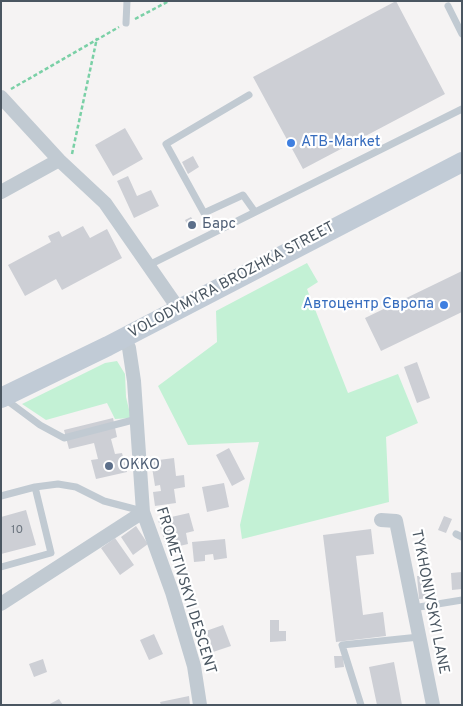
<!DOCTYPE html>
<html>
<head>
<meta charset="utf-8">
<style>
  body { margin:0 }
  #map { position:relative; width:463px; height:706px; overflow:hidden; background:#f5f3f3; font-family:Overpass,sans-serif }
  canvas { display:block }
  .frame { position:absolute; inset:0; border:2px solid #4a5661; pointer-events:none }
</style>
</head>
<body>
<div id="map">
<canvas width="463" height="706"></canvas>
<div class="frame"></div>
</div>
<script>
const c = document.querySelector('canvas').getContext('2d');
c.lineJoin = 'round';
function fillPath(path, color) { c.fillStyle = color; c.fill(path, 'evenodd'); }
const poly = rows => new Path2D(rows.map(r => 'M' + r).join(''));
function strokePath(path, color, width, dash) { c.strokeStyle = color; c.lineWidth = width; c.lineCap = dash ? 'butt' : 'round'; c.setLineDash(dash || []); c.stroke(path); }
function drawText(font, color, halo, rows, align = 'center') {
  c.font = font + ' Overpass,sans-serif'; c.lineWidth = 4.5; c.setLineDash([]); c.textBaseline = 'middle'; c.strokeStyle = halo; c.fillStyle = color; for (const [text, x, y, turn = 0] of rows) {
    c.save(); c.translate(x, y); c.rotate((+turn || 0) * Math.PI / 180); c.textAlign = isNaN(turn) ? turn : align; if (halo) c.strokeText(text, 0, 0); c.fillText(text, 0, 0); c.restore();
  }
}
fillPath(poly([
  [307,263,318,282,307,289,348,393,398,374,418,423,386,437,389,502,242,539,240,525,259,442,188,445,158,386,217,342,216,311],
  [117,361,125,374,126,397,131,418,115,419,107,403,46,420,22,404,105,363]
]), '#c3f1d5');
fillPath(poly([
  [396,1,445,94,303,169,253,77],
  [125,128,143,159,113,176,95,145],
  [193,156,199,167,188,174,182,162],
  [128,176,137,196,151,190,159,206,134,218,117,181],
  [191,217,194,222,188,226,185,220],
  [83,226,90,238,107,229,122,258,62,290,56,279,25,296,8,265,51,242,48,236,59,231,62,237],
  [462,271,462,312,381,351,365,318],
  [417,362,430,398,417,403,404,367],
  [113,418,117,437,111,439,115,454,122,453,127,472,96,479,91,460,98,459,94,443,69,449,64,430],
  [229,448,245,479,232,486,216,455],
  [174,458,176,476,184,475,185,487,174,489,176,503,155,506,153,492,161,491,160,485,155,486,151,461],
  [224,483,229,507,207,512,202,487],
  [26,510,36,545,1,554,1,517],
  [189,513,194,531,186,533,188,544,167,549,158,520],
  [444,516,452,519,446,533,438,530],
  [136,526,148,544,133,555,121,537],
  [371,529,374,554,356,556,363,615,383,612,386,636,336,642,323,535],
  [115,538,134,565,120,575,101,548],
  [225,539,227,558,214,560,213,554,205,555,205,561,194,562,192,542],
  [462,572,462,589,452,590,451,573],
  [432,575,434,598,419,599,417,576],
  [270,620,279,620,279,631,286,631,286,641,270,642],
  [223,625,231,646,213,652,206,631],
  [154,634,163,654,149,660,140,640],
  [334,656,343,656,344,667,335,668],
  [43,659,47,672,34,677,29,664],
  [394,662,402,705,377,705,369,667],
  [189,696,190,705,161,705,160,702],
  [59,699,63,705,48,705]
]), '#cdcfd5');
strokePath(poly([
  [135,19,169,1],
  [11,89,119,27],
  [72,154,97,38]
]), '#7ad0a6', 2.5, [4, 2.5]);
strokePath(poly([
  [448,6,462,34],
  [126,23,127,1],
  [249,95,166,144,204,213,243,195,255,212],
  [149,265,462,109],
  [5,399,40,425,64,438,137,419],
  [1,496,35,487,58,484,76,487,104,501,142,511],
  [456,534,462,537],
  [1,567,51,553,35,487],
  [413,608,462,600],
  [361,705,342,645,419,637]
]), '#c1cad2', 7);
strokePath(poly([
  [1,97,59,160,105,203,178,308],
  [1,192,59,160],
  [124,338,129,348,134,381,143,512,172,592,194,666,200,705],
  [381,520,396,521,433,705],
  [1,604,143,512]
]), '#c1cad2', 14);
strokePath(poly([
  [1,398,108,346,462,162]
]), '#c1cbd6', 20);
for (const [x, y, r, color] of [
  [291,143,5,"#3f7fe0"],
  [192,225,5,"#5c6f8a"],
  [444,305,5,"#3f7fe0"],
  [109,466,5,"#5c6f8a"]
]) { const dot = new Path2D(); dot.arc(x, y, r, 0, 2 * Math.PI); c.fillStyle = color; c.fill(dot); strokePath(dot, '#fff', 2); }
drawText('12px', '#6b747e', null, [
  ["10",17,531]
]);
drawText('15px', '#366cbe', '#fff', [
  ["ATB-Market",301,143],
  ["Автоцентр Європа",434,305,"right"]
], 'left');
drawText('15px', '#4e5e75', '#fff', [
  ["Барс",202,225],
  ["OKKO",119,466]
], 'left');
drawText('15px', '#4a5661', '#fff', [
  ["VOLODYMYRA BROZHKA STREET",232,281,-28],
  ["FROMETIVSKYI DESCENT",185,591,73],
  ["TYKHONIVSKYI LANE",429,602,79]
]);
</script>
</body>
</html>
